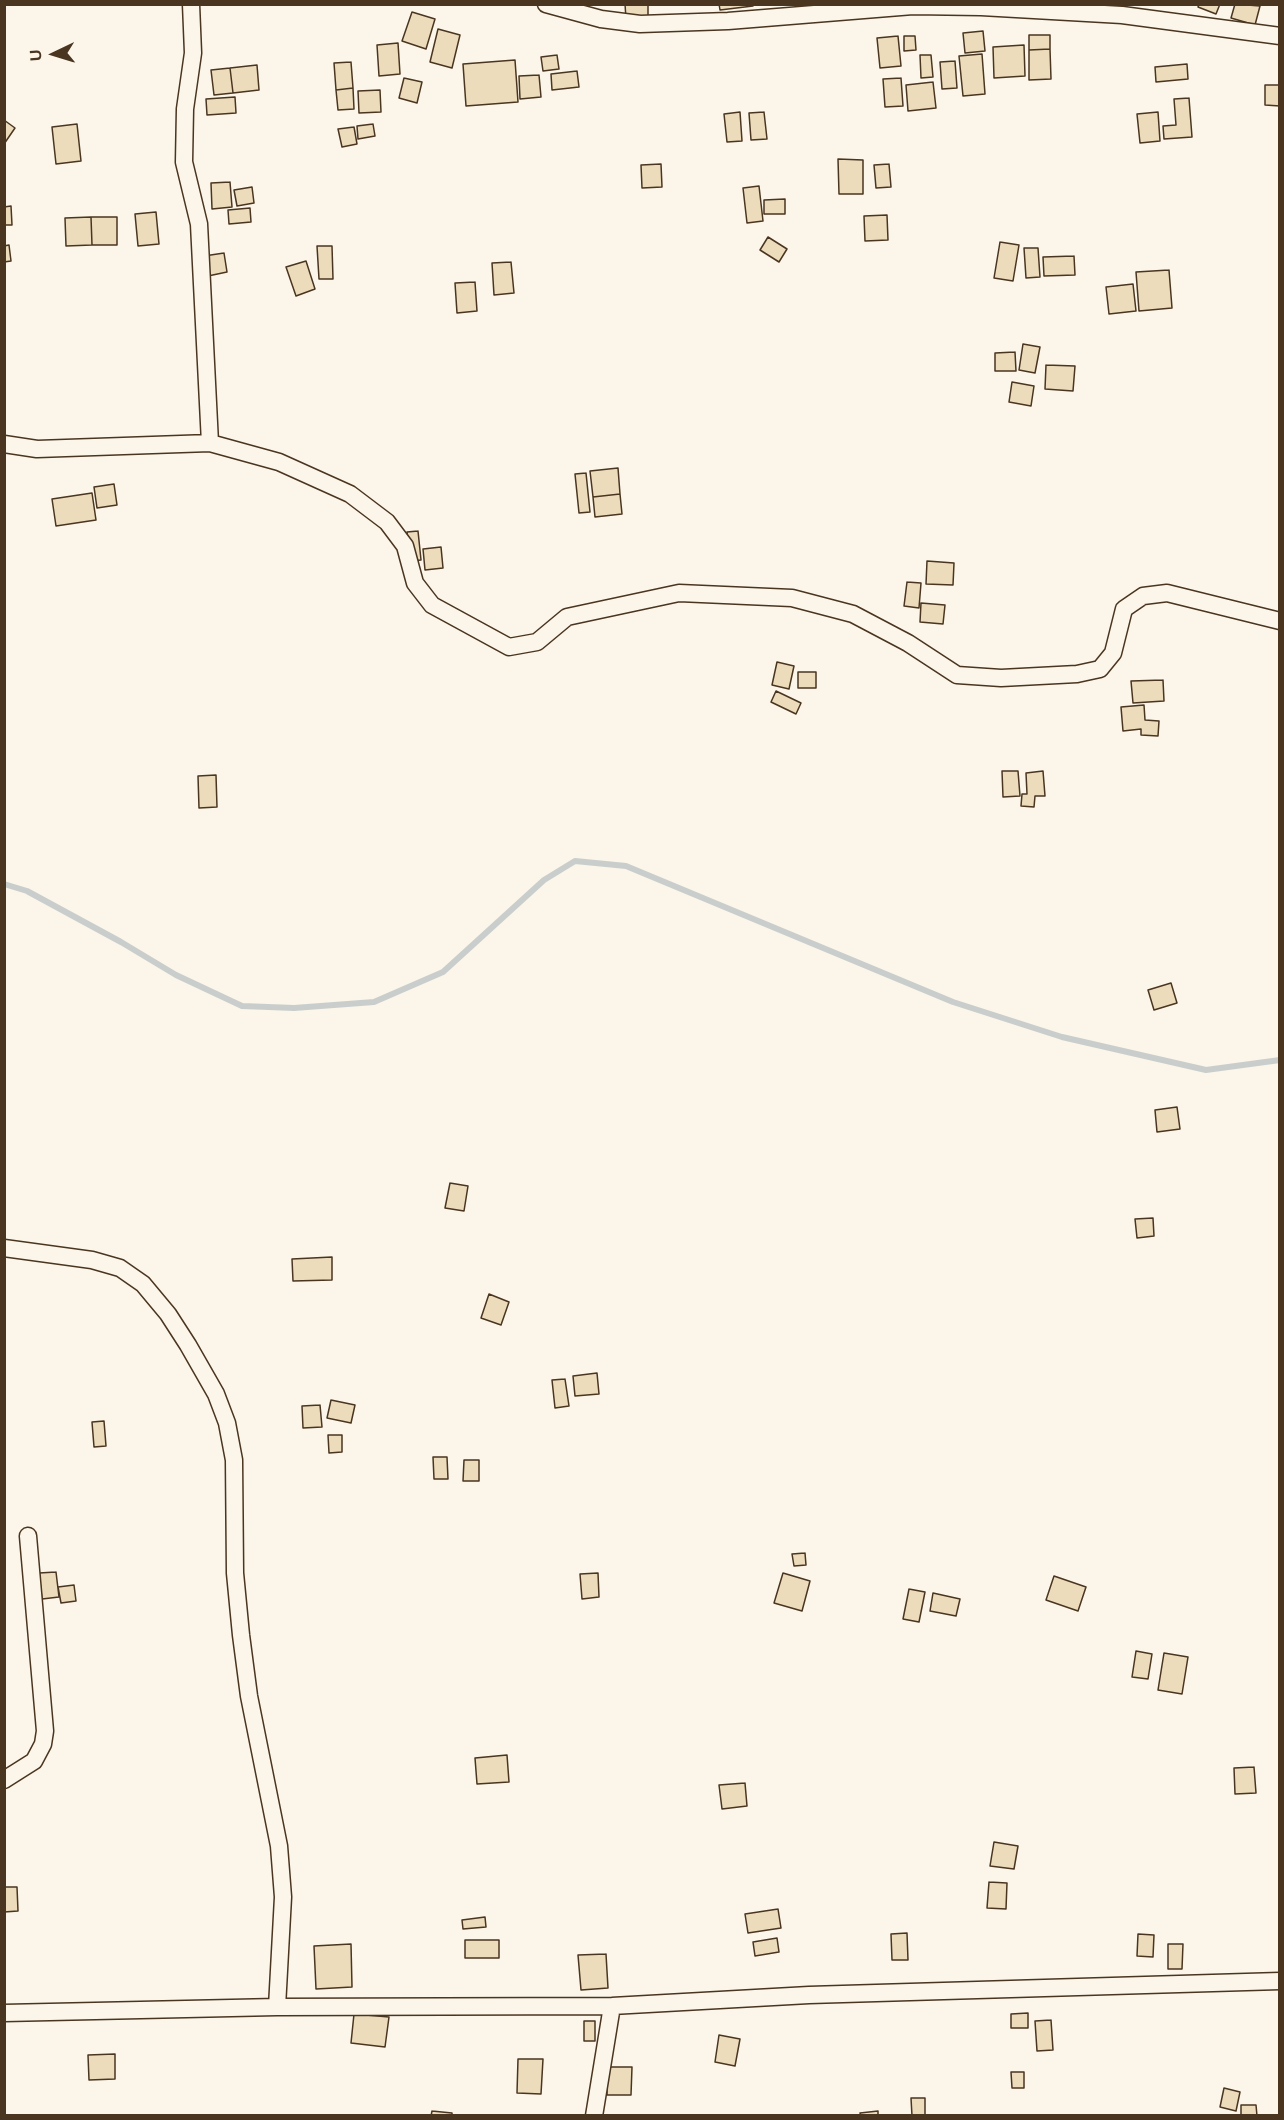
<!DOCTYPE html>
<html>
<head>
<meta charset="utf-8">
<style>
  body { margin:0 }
  #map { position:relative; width:1284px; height:2120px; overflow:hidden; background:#fbf6e9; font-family:Helvetica,sans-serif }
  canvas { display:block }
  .frame { position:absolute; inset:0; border:6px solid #4a3520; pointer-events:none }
  .north { position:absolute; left:24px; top:24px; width:60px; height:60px; -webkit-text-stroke:4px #fbf6e9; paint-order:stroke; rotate:266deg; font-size:16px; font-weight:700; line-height:24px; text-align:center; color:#4a3520 }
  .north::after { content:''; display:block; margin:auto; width:21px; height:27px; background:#4a3520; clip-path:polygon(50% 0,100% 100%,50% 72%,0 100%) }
</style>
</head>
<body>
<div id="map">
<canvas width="1284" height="2120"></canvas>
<div class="frame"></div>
<div class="north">U</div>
</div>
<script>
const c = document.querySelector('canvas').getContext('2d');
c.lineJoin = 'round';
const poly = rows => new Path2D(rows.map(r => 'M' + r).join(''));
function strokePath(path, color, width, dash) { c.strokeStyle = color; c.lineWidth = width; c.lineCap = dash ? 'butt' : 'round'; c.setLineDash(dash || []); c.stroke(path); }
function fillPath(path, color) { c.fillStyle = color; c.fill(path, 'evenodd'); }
strokePath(poly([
  [4,884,27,891,121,942,176,975,242,1006,294,1008,374,1002,443,972,544,880,575,861,626,866,953,1002,1062,1037,1206,1070,1280,1060]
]), '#c9cecd', 6);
const building = poly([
  [625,4,648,4,648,18,626,19,625,4],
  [719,4,753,4,753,6,720,10,719,4],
  [1199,4,1220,4,1216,14,1198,7,1199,4],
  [1235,4,1260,6,1255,25,1231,18,1235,4],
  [412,12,435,19,426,49,402,41,412,12],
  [438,29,460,35,452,68,430,62,438,29],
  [983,31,985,51,965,53,963,33,983,31],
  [1029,35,1050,35,1050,49,1029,50,1029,35],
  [898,36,901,66,880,68,877,38,898,36],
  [904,36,915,36,916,50,904,51,904,36],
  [398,43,400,74,379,76,377,45,398,43],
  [1024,45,1025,76,994,78,993,47,1024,45],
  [1050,49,1051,79,1029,80,1029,50,1050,49],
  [982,54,985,94,963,96,959,56,982,54],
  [557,55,559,69,543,71,541,57,557,55],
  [920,55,931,55,933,77,921,78,920,55],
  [515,60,518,102,466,106,463,64,515,60],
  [955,61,957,88,942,89,940,62,955,61],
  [351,62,353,88,336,90,334,63,351,62],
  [1187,64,1188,79,1156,82,1155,67,1187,64],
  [257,65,259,90,233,93,230,68,257,65],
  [230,68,233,93,214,95,211,70,230,68],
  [577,71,579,87,552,90,551,74,577,71],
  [539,75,541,97,520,99,519,76,539,75],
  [404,78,422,82,417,103,399,98,404,78],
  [901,78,903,106,885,107,883,79,901,78],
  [933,82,936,108,908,111,906,85,933,82],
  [1265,85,1280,85,1280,106,1265,105,1265,85],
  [353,88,354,109,338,110,336,90,353,88],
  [380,90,381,112,359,113,358,91,380,90],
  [235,97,236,113,207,115,206,99,235,97],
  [1189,98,1192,137,1164,139,1163,126,1176,125,1174,99,1189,98],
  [740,112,742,141,727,142,724,114,740,112],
  [764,112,767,139,751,140,749,113,764,112],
  [1158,112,1160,141,1140,143,1137,114,1158,112],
  [4,120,15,128,4,144,4,120],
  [77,124,81,161,56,164,52,127,77,124],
  [373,124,375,136,358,139,357,126,373,124],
  [354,127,357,144,342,147,338,129,354,127],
  [838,159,863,160,863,194,839,194,838,159],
  [661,164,662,187,642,188,641,165,661,164],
  [889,164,891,187,876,188,874,165,889,164],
  [230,182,232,207,212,209,211,183,230,182],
  [759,186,763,221,747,223,743,188,759,186],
  [252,187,254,203,237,206,234,190,252,187],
  [785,199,785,214,764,214,764,200,785,199],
  [11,206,12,225,4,225,4,207,11,206],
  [250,208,251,222,229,224,228,210,250,208],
  [156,212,159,244,138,246,135,214,156,212],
  [887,215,888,240,865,241,864,216,887,215],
  [91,217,117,217,117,245,92,245,91,217],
  [91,217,92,245,66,246,65,218,91,217],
  [768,237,787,249,779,262,760,250,768,237],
  [1000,242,1019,245,1013,281,994,278,1000,242],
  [9,245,11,261,4,262,4,246,9,245],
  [317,246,332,246,333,279,319,279,317,246],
  [1024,248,1038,248,1040,277,1026,278,1024,248],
  [224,253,227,272,208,276,204,256,224,253],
  [1074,256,1075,275,1044,276,1043,257,1074,256],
  [306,261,315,289,296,296,286,267,306,261],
  [511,262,514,293,494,295,492,263,511,262],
  [1169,270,1172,308,1139,311,1136,272,1169,270],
  [475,282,477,311,457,313,455,283,475,282],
  [1133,284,1136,311,1109,314,1106,287,1133,284],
  [1023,344,1040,347,1035,373,1019,370,1023,344],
  [1015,352,1016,371,995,371,995,353,1015,352],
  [1046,365,1075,366,1073,391,1045,389,1046,365],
  [1012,382,1034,386,1031,406,1009,402,1012,382],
  [618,468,620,494,593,497,590,471,618,468],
  [586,473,590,512,579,513,575,474,586,473],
  [114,484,117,505,97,508,94,487,114,484],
  [92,493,96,520,56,526,52,499,92,493],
  [620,494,622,514,595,517,593,497,620,494],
  [418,531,421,560,411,561,407,532,418,531],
  [441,547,443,568,425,570,423,549,441,547],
  [927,561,954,563,953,585,926,584,927,561],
  [907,582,921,583,919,608,904,606,907,582],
  [921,603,945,605,943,624,920,622,921,603],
  [777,662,794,666,789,689,772,685,777,662],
  [798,672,816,672,816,688,798,688,798,672],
  [1163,680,1164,701,1133,703,1131,681,1163,680],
  [776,691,801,703,796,714,771,702,776,691],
  [1144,705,1145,720,1159,721,1158,736,1141,735,1141,729,1123,731,1121,707,1144,705],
  [1002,771,1018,771,1020,796,1003,797,1002,771],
  [1043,771,1045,796,1035,796,1034,807,1021,806,1022,794,1027,794,1026,773,1043,771],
  [216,775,217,807,199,808,198,776,216,775],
  [1171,983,1177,1003,1154,1010,1148,990,1171,983],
  [1177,1107,1180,1129,1157,1132,1155,1110,1177,1107],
  [450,1183,468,1186,464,1211,445,1208,450,1183],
  [1153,1218,1154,1236,1137,1238,1135,1219,1153,1218],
  [332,1257,332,1280,293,1281,292,1259,332,1257],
  [489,1294,509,1302,501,1325,481,1318,489,1294],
  [597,1373,599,1394,575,1396,573,1376,597,1373],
  [565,1379,569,1406,555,1408,552,1380,565,1379],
  [331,1400,355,1405,351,1423,327,1418,331,1400],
  [320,1405,322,1427,303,1428,302,1406,320,1405],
  [104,1421,106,1446,94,1447,92,1422,104,1421],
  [328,1435,342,1435,342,1452,329,1453,328,1435],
  [433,1457,447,1457,448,1479,434,1479,433,1457],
  [464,1460,479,1460,479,1481,463,1481,464,1460],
  [805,1553,806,1565,794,1566,792,1554,805,1553],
  [56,1572,59,1597,42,1599,39,1573,56,1572],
  [598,1573,599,1597,582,1599,580,1574,598,1573],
  [783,1573,810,1581,802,1611,774,1603,783,1573],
  [1054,1576,1086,1587,1078,1611,1046,1600,1054,1576],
  [74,1585,76,1601,61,1603,58,1587,74,1585],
  [909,1589,925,1592,919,1622,903,1619,909,1589],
  [933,1593,960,1599,956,1616,930,1611,933,1593],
  [1136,1651,1152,1654,1148,1679,1132,1677,1136,1651],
  [1164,1653,1188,1657,1182,1694,1158,1690,1164,1653],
  [507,1755,509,1782,477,1784,475,1758,507,1755],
  [1254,1767,1256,1793,1235,1794,1234,1768,1254,1767],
  [745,1783,747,1806,722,1809,719,1785,745,1783],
  [994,1842,1018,1846,1014,1869,990,1866,994,1842],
  [989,1882,1007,1883,1006,1909,987,1908,989,1882],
  [4,1887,17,1887,18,1911,4,1912,4,1887],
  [778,1909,781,1928,748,1933,745,1914,778,1909],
  [485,1917,486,1927,463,1929,462,1920,485,1917],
  [907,1933,908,1960,892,1960,891,1934,907,1933],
  [1138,1934,1154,1935,1153,1957,1137,1956,1138,1934],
  [777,1938,779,1952,755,1956,753,1942,777,1938],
  [465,1940,499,1940,499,1958,465,1958,465,1940],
  [351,1944,352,1987,316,1989,314,1946,351,1944],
  [1168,1944,1183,1944,1182,1969,1168,1969,1168,1944],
  [606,1954,608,1988,581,1990,578,1955,606,1954],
  [1028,2013,1028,2028,1011,2028,1011,2014,1028,2013],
  [354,2014,389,2017,385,2047,351,2043,354,2014],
  [1051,2020,1053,2050,1037,2051,1035,2021,1051,2020],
  [584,2021,595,2021,595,2041,584,2041,584,2021],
  [719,2035,740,2039,735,2066,715,2062,719,2035],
  [115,2054,115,2079,89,2080,88,2055,115,2054],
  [518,2059,543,2059,541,2094,517,2093,518,2059],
  [607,2067,632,2067,631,2095,607,2095,607,2067],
  [1011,2072,1024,2072,1024,2088,1012,2088,1011,2072],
  [1224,2088,1240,2092,1236,2111,1220,2107,1224,2088],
  [911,2098,925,2098,925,2116,912,2116,911,2098],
  [1241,2105,1256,2105,1257,2116,1241,2116,1241,2105],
  [432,2111,452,2113,452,2116,431,2116,432,2111],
  [878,2111,878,2116,861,2116,860,2113,878,2111]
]);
fillPath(building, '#ecdcbc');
strokePath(building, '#4a3520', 1.5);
const street = poly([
  [191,4,193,53,185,109,184,162,199,224,210,443],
  [546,4,601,19,640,24,728,21,913,6,981,7,1122,15,1280,36],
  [4,444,37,449,210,443,279,462,350,494,387,522,405,546,415,583,432,605,509,647,537,642,567,617,679,593,792,598,853,614,908,643,957,675,1001,678,1077,674,1100,669,1113,653,1124,609,1143,596,1167,593,1280,621],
  [4,1248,92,1260,120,1268,143,1284,168,1314,188,1345,216,1394,227,1423,234,1460,235,1573,241,1635,249,1696,279,1846,283,1897,277,2007],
  [4,1780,34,1761,43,1744,45,1731,28,1536],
  [4,2013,277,2007,612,2006,809,1995,1280,1981],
  [594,2116,612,2006]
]);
strokePath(street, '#4a3520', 19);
strokePath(street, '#fbf6e9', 16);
</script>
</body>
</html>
